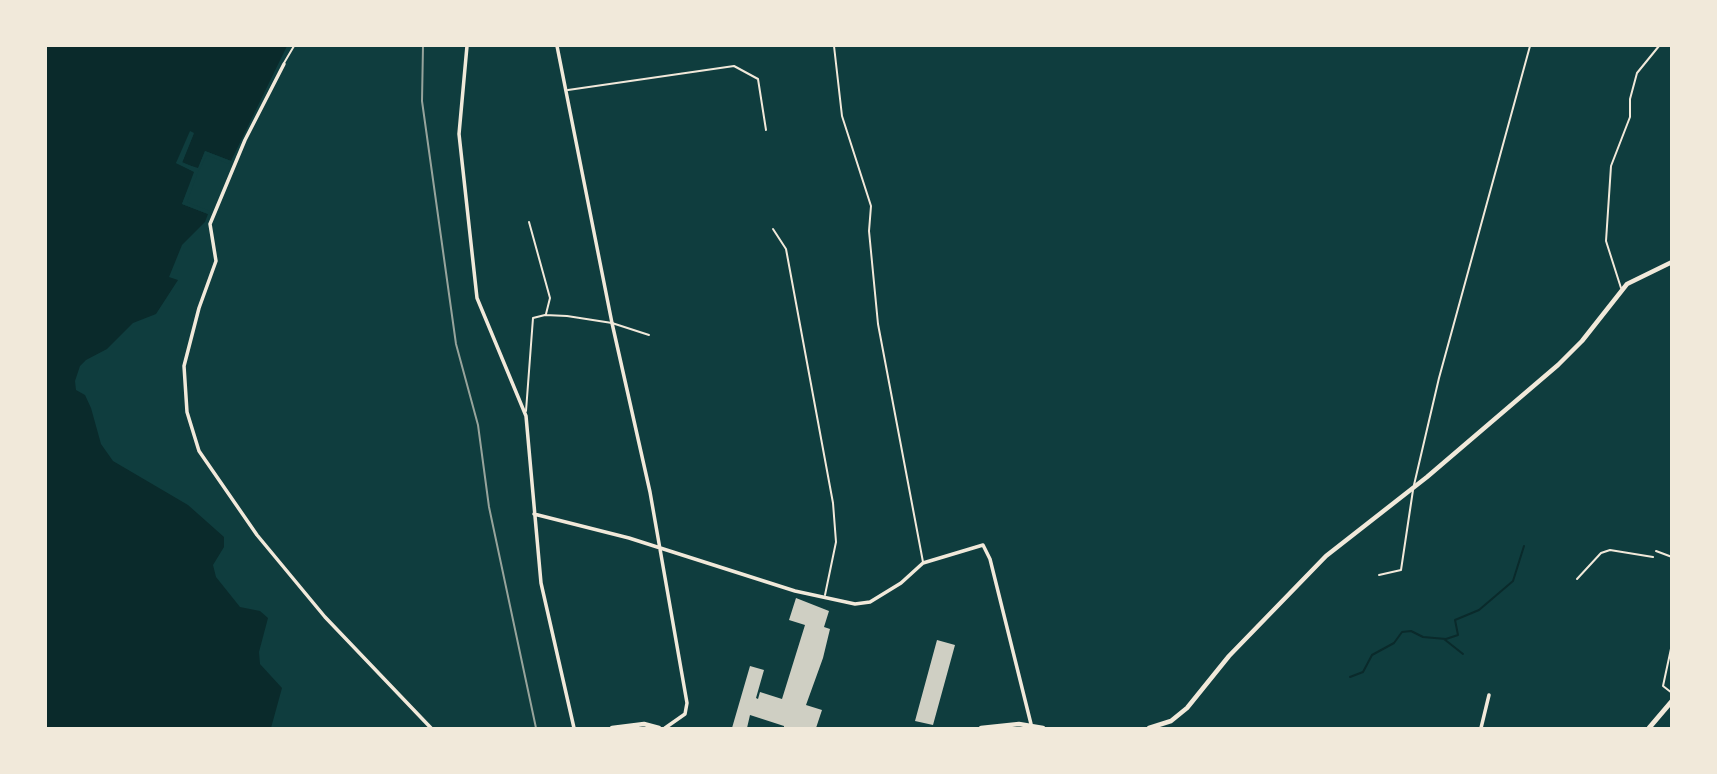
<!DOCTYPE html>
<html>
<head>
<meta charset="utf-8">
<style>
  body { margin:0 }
  #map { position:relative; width:1717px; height:774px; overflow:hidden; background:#0f3d3e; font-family:Helvetica,sans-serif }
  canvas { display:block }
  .frame { position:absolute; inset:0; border:47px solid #f1e9da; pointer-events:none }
</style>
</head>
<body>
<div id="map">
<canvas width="1717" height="774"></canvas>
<div class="frame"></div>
</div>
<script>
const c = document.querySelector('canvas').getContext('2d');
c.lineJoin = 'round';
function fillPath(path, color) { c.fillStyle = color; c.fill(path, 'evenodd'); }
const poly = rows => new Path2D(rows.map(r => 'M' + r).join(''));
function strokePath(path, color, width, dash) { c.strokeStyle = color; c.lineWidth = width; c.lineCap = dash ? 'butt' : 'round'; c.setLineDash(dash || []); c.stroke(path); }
fillPath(poly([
  [46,46,287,46,231,161,205,151,198,169,182,162,194,133,176,163,195,172,182,204,208,214,205,222,182,245,169,277,178,280,156,314,133,323,107,349,86,360,80,366,75,381,76,390,85,395,91,408,101,444,113,461,188,505,224,537,224,547,213,565,216,577,240,607,260,611,268,618,259,652,260,664,282,688,271,728,46,728]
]), '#0a2a2b');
fillPath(poly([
  [190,131,194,133,182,163,198,168,205,151,231,161,229,164,207,155,198,172,187,202,210,211,208,214,182,204,194,172,176,163]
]), '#0f3d3e');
strokePath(poly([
  [1444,639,1463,654],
  [1350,677,1363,672,1372,655,1394,643,1402,632,1411,631,1423,637,1446,639,1458,635,1455,620,1479,610,1513,581,1524,546]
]), '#0a2a2b', 2);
fillPath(poly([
  [796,598,829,611,824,627,830,629,823,658,806,705,822,710,816,728,784,728,784,726,750,715,747,728,732,728,750,666,764,670,756,698,758,699,760,692,782,699,805,625,789,620],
  [937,640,955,645,933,725,915,721]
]), '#cfcfc3');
strokePath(poly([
  [834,46,842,116,871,206,869,231,878,324,923,562],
  [284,63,294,46],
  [568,90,734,66,758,79,766,130],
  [529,222,550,298,546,314],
  [773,229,786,249,833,503,836,542,825,595],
  [1621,288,1606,241,1611,166,1630,117,1630,99,1637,73,1659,46],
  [526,411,533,318,545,315,567,316,612,323,649,335],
  [1414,485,1439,378,1530,46],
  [1656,551,1672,557],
  [1379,575,1401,570,1413,490],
  [1577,579,1601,553,1610,550,1653,557],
  [1672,644,1663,686,1672,693]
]), '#f1e9da', 2);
strokePath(poly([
  [467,46,459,134,477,298,526,416,541,583,574,728],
  [557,46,612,323,650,492,687,703,685,714,665,728],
  [284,64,245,140,210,224,216,261,199,308,184,366,187,412,199,451,257,535,325,617,431,728],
  [534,514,629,538,795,591,855,604,870,602,901,583,923,563,983,545,990,559,1031,724],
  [1481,728,1489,695]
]), '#f1e9da', 3.5);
strokePath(poly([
  [612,728,644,724,659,728],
  [981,728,1019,724,1043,728],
  [1149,728,1171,721,1187,708,1229,656,1326,556,1427,477,1558,365,1582,341,1627,284,1672,262]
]), '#f1e9da', 4.5);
strokePath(poly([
  [1649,728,1672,701]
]), '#f1e9da', 5);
strokePath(poly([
  [423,46,422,101,456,344,478,425,489,507,536,728]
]), '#97a49c', 2);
</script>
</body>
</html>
